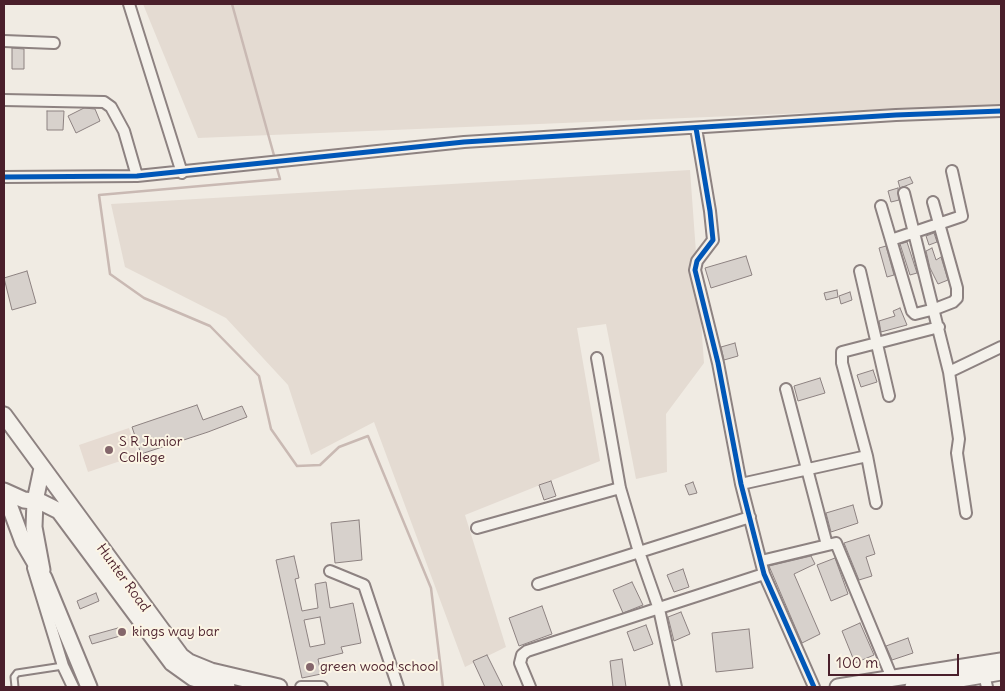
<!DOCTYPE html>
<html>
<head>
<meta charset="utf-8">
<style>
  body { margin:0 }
  #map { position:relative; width:1005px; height:691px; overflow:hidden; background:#f0ebe3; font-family:Delius,sans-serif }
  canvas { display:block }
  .frame { position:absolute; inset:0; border:5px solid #4a1f2b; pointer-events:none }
  .scale { position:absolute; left:828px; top:654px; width:131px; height:22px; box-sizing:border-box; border:2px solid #4a1f2b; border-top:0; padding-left:6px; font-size:15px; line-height:18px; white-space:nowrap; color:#4a1f2b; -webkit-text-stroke:4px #fcf5e5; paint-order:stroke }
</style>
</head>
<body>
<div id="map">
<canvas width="1005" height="691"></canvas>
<div class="frame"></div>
<div class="scale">100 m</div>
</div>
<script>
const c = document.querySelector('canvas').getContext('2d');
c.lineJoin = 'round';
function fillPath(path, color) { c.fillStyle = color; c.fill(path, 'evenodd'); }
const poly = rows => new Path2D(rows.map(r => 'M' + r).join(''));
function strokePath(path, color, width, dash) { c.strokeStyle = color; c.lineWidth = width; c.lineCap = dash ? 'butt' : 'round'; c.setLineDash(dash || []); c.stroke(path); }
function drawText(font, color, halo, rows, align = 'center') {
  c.font = font + ' Delius,sans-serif'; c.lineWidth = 4; c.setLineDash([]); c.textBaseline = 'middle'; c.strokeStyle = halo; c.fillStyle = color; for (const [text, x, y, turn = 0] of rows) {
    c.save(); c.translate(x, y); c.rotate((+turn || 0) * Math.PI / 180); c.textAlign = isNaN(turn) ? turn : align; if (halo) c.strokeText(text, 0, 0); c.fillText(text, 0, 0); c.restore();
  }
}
fillPath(poly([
  [129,428,138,455,88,472,79,445]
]), '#e6dbd2');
fillPath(poly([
  [143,4,1001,4,1001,105,198,138],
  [690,170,704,363,666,414,667,472,636,479,606,324,577,328,600,461,465,515,506,647,465,667,374,422,311,455,288,385,226,318,125,267,111,204]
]), '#e4dbd2');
strokePath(poly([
  [232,4,275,159],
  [276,165,280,179,99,195,110,274,144,298,210,326,259,376,271,429,297,466,320,465,339,447,368,436,431,588,443,687]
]), '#c9b9b3', 2.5);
const building = poly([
  [12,48,24,49,24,69,12,69,12,48],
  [84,108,95,109,100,121,76,133,68,116,84,108],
  [47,111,64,111,63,130,47,130,47,111],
  [910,177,913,183,900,188,898,181,910,177],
  [898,188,899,200,891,202,888,191,898,188],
  [934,233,937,242,929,245,926,236,934,233],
  [907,242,917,273,910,275,900,244,907,242],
  [886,246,894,275,887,277,879,248,886,246],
  [932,248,936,260,941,257,948,280,938,284,930,268,926,251,932,248],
  [746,256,752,275,711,288,705,268,746,256],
  [27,271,36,303,12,310,4,278,27,271],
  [837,290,838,297,826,300,824,293,837,290],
  [850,292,852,300,841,304,839,296,850,292],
  [900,308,907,325,881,332,879,321,895,316,893,311,900,308],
  [735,343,738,356,724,360,721,347,735,343],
  [873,370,877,382,861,387,857,375,873,370],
  [820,378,825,393,798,401,794,386,820,378],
  [197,405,203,420,242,406,247,417,208,432,141,454,132,427,197,405],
  [551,481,556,496,544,500,539,485,551,481],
  [693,482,697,493,689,495,685,485,693,482],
  [853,505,858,523,831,532,826,513,853,505],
  [359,520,362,560,335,563,331,523,359,520],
  [869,535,875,554,866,557,872,576,859,580,844,543,869,535],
  [294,556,299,578,295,579,302,611,318,608,315,584,326,582,330,608,353,603,361,643,341,647,343,653,318,659,321,674,302,678,276,560,294,556],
  [320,617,325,644,310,647,304,620,320,617],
  [811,556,815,564,794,574,820,634,802,643,769,566,811,556],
  [835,558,848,594,831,601,817,565,835,558],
  [683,569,689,587,674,592,667,575,683,569],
  [632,582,643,605,623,613,613,590,632,582],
  [96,593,99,601,80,609,77,601,96,593],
  [542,606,552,634,519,646,509,618,542,606],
  [681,612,690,634,674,641,668,617,681,612],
  [860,623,874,655,855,663,842,631,860,623],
  [646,625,653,644,634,651,627,632,646,625],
  [118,628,120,636,92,644,89,636,118,628],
  [749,629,753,668,716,672,712,633,749,629],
  [908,638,913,653,892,660,886,646,908,638],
  [487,655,503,687,485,687,473,661,487,655],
  [622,659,626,687,613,687,610,661,622,659]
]);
fillPath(building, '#d7d1cc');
strokePath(building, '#8d8281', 1);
const lane = poly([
  [15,687,14,677,17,673,63,666]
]);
const street = poly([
  [129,4,182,173],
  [4,41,54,43],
  [4,100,104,102,111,107,124,131,137,176],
  [696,128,710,211,713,240,697,261,695,270,718,363,741,484,764,574,814,687],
  [4,177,137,176,464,142,896,115,1001,111],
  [904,193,949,372,959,439,957,453,966,513],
  [881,206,912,311,915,314,935,309,953,302,957,298,957,288,933,202],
  [891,240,962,216,952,171],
  [860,271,889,396],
  [597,358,620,488,639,552,659,609,676,687],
  [949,372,1001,347],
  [786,389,827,545],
  [867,456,876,503],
  [741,484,867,456,842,363,842,352,939,327],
  [477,528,620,488],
  [761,561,836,543,892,678],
  [33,568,63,666,73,687],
  [330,571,364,585,398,687],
  [538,584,750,517],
  [983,670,987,687],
  [301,687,322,687],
  [530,687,520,663,522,655,527,651,764,574]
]);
const secondary = poly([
  [4,415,181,656,189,662,211,671,279,687],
  [42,468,35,501,34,527,42,570],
  [4,491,24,500,41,502,59,511,172,663,193,678,227,687],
  [4,491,23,542,44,578,89,687],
  [838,687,1001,661],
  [913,687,1001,672]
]);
strokePath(lane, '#8d8281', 9);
strokePath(street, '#8d8281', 14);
strokePath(secondary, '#8d8281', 19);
strokePath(lane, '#f4f1eb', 5);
strokePath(street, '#f4f1eb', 10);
strokePath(secondary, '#f4f1eb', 15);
strokePath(poly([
  [696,128,710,211,713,240,697,261,695,270,718,363,741,484,764,574,814,687],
  [4,177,137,176,464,142,896,115,1001,111]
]), '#0057b8', 5);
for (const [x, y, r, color] of [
  [109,450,5,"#84666b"],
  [122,632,5,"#84666b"],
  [310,667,5,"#84666b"]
]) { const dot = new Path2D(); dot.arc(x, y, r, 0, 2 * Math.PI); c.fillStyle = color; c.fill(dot); strokePath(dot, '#fcf5e5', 2); }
drawText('14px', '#4a1f2b', '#fcf5e5', [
  ["S R Junior",119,442],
  ["College",119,458],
  ["kings way bar",132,632],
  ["green wood school",320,667]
], 'left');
drawText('14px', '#4a1f2b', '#fcf5e5', [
  ["Hunter Road",123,578,54]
]);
</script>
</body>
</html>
